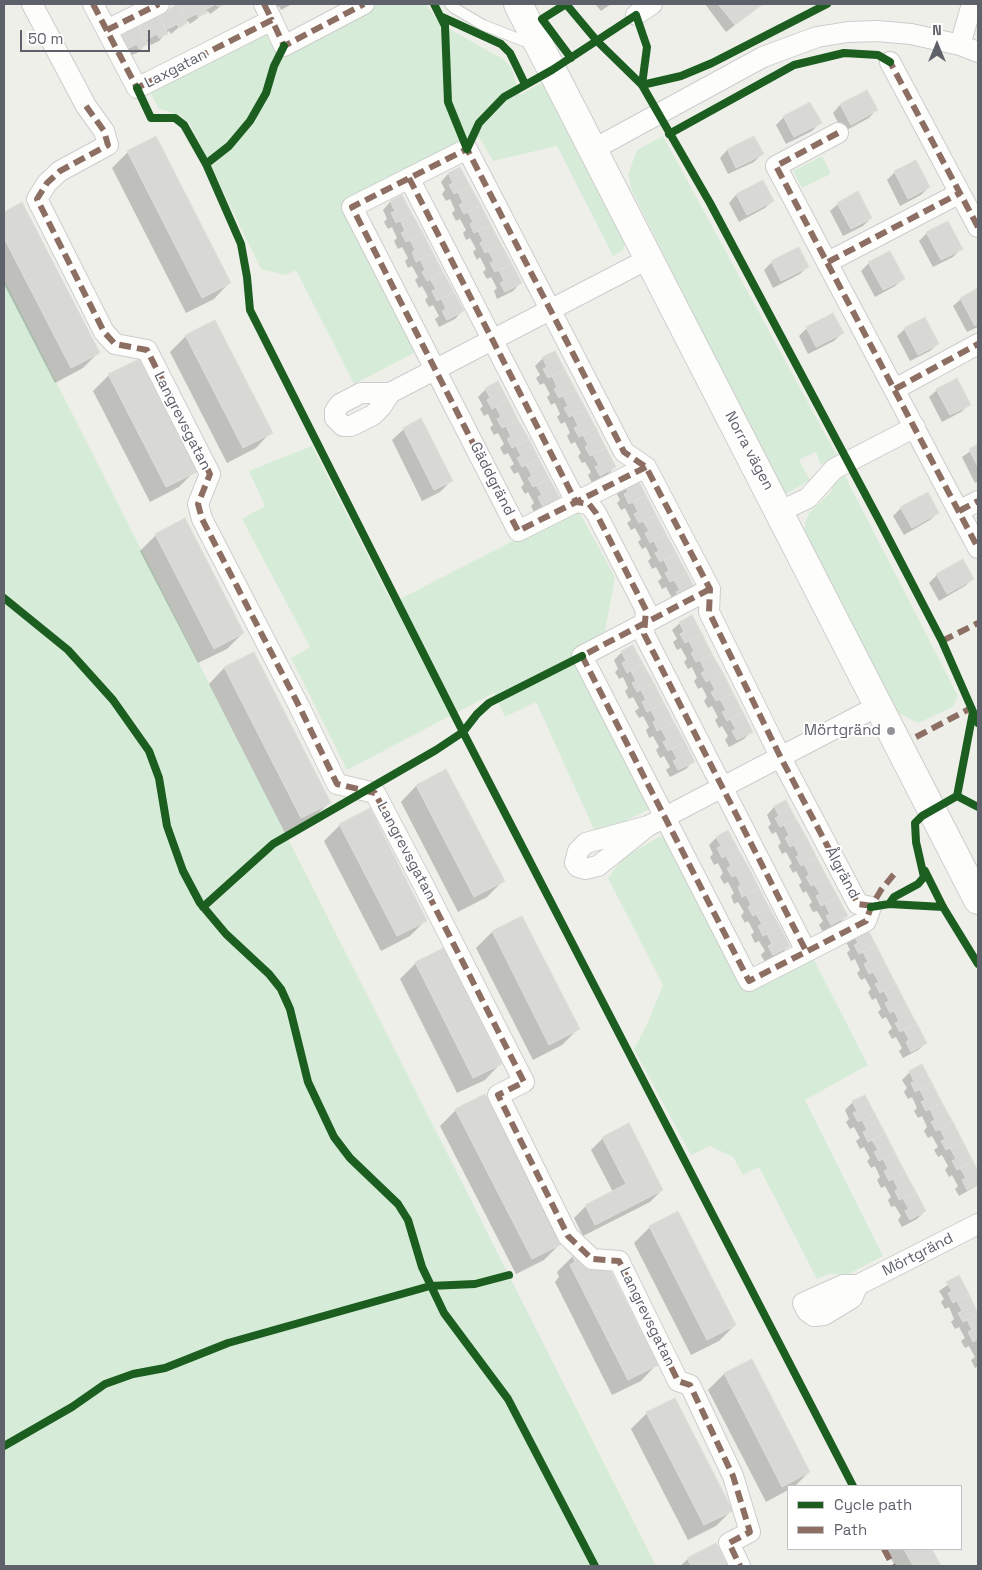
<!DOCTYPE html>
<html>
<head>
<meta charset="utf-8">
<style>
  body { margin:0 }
  #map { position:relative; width:982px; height:1570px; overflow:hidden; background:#efefea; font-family:"Space Grotesk",sans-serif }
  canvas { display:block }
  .frame { position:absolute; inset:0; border:5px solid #5e6169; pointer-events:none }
  .legend { position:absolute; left:787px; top:1485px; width:175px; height:65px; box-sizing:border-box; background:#fff; border:1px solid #bfc0c3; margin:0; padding:6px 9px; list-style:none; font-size:15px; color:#5e6169 }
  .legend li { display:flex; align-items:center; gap:10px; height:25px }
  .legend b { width:25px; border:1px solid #bfc0c3 }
  .north { position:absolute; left:912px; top:20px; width:50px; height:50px; -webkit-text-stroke:4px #fff; paint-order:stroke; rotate:0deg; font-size:14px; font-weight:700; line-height:20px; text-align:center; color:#5e6169 }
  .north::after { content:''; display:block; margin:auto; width:18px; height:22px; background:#5e6169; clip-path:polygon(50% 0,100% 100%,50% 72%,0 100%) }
  .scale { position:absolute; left:20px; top:30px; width:130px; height:22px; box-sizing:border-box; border:2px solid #5e6169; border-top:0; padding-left:6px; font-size:15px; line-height:18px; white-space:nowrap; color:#5e6169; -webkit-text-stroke:4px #fff; paint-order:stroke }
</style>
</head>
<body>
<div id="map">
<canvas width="982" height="1570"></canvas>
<div class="frame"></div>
<ul class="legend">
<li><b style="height:6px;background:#1b5e20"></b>Cycle path</li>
<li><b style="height:6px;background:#8d6e63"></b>Path</li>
</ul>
<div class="north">N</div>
<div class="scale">50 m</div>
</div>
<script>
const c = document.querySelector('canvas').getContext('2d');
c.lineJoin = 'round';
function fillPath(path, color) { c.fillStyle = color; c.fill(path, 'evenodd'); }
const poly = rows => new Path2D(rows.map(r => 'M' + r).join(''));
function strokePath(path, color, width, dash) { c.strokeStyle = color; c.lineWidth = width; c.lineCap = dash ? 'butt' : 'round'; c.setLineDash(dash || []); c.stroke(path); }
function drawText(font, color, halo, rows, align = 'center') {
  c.font = font + ' "Space Grotesk",sans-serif'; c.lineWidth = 4; c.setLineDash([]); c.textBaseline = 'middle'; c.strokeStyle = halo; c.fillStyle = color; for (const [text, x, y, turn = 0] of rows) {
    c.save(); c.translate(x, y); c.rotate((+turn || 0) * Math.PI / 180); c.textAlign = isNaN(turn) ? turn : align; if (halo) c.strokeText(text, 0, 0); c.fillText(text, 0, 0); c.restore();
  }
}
fillPath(poly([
  [376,4,426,4,440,24,503,59,511,67,520,95,546,80,625,242,623,250,613,256,557,146,493,161,479,137,342,207,416,352,354,384,296,270,286,275,261,269,190,124,181,116,158,108,149,90,270,32,283,55],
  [663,136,837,456,821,465,816,452,799,460,810,480,784,495,631,189,628,174,637,150],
  [822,156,831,174,802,188,793,171],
  [4,279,352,965,656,1566,4,1566],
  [312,446,392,603,577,508,615,577,604,637,577,650,657,805,597,836,536,702,505,717,494,693,347,770,291,658,310,647,242,519,265,506,249,471],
  [845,476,958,696,953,707,918,723,895,711,805,534,805,522,809,513,830,493,835,482],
  [666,833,748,988,813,958,868,1065,805,1100,883,1256,845,1276,831,1273,817,1279,759,1167,743,1175,733,1157,710,1146,691,1155,634,1049,648,1022,663,985,608,878,624,857]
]), '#d7ecd8');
fillPath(poly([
  [184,4,224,4,210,14,208,11,206,12,190,24,188,21,185,22,171,34,169,31,166,33,159,41,151,45,149,41,146,43,139,52,132,55,129,51,119,56,139,28],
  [265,4,292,4,281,10,279,6,269,12],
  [595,4,611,4,601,11],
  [705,4,762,4,726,32],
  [866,91,876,110,869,118,843,132,833,113,840,105],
  [784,117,820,123,812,131,786,144,776,125],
  [754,137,762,154,754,162,728,174,720,158,727,150],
  [128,152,229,283,214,299,186,313,112,168],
  [460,168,520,283,513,291,497,299,494,291,497,288,491,277,487,279,483,272,486,269,480,257,477,260,473,252,476,249,470,238,466,240,463,233,466,230,460,219,456,221,452,213,455,210,450,199,446,201,442,194,445,190,441,182,448,174],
  [895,172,929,187,921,195,900,206,887,180],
  [762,182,772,201,765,208,739,222,729,203,736,195],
  [402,196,462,311,455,319,439,327,435,319,439,316,433,305,429,307,425,300,428,297,422,286,419,288,415,280,418,277,412,266,408,268,405,261,408,258,402,247,398,249,394,241,397,238,392,227,388,229,384,222,387,219,383,210,390,202],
  [22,204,99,352,83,368,55,383,4,284,4,213],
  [838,204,871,218,863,226,843,236,830,211],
  [927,233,961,249,953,257,933,267,919,241],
  [772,262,807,267,800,274,773,288,764,270],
  [869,263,903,279,895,286,875,297,861,271],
  [978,289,978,327,967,332,953,306,961,299],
  [833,315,842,333,834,341,808,354,799,336,807,328],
  [905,329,938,344,930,351,910,361,897,336],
  [186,336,271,432,256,448,227,463,170,352],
  [554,352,615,467,607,475,592,483,588,475,591,472,585,462,582,463,578,456,581,453,575,442,571,444,567,436,570,433,565,422,561,424,557,417,560,414,555,403,551,405,547,397,550,394,544,383,540,385,536,378,540,375,535,366,543,358],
  [109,375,195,471,179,487,150,502,93,391],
  [498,383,558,498,550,505,535,514,531,506,534,503,528,492,525,494,521,487,524,484,518,472,514,474,510,467,514,464,508,453,504,455,500,448,504,444,498,433,494,435,490,428,493,425,488,414,484,416,480,409,483,406,478,397,486,389],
  [937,390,969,405,961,412,942,422,929,397],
  [404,429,451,481,440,492,422,501,392,440],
  [978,446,978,481,975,483,962,457],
  [635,478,696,592,669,601,672,598,666,587,662,589,658,581,662,578,656,567,652,569,648,561,651,558,646,547,642,549,638,542,641,539,635,528,631,530,627,523,631,520,625,508,621,510,617,503,620,500,616,492],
  [901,508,938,513,930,520,904,535,893,516],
  [156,535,243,633,227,649,198,663,140,551],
  [937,575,973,579,965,586,939,601,929,583],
  [691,617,752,731,744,739,729,747,725,740,728,736,722,726,719,728,715,720,718,717,712,706,708,708,704,701,707,697,702,687,698,689,694,681,697,678,692,667,688,669,684,662,687,659,681,648,677,650,673,642,677,639,672,630,680,623],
  [633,647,693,761,686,769,670,777,666,770,670,767,664,756,660,758,656,750,659,747,653,736,649,738,646,730,649,727,643,716,639,718,635,711,639,708,633,697,629,699,625,691,628,688,623,677,619,679,615,672,618,669,614,660,621,653],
  [253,654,329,803,313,818,285,833,209,684,224,668],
  [445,771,503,881,487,897,458,912,401,802,416,786],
  [786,801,846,916,839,924,823,932,819,925,823,921,817,911,813,912,809,905,812,902,806,891,803,893,799,885,802,882,796,871,793,873,789,866,792,863,786,852,782,854,778,846,781,843,776,832,772,834,768,827,771,824,767,815,774,807],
  [340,825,426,920,410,936,381,951,324,841],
  [728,832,788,946,781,954,765,962,761,955,765,951,759,941,755,943,751,935,754,932,748,921,745,923,741,916,744,912,738,902,734,904,731,896,734,893,728,882,724,884,720,877,723,873,718,863,714,865,710,857,713,854,709,845,716,838],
  [522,917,578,1029,562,1045,533,1060,476,948,492,932],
  [865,928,926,1043,918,1050,903,1058,899,1051,902,1048,896,1037,892,1039,888,1032,892,1028,886,1017,882,1019,878,1012,881,1009,876,998,872,1000,868,992,871,989,865,978,861,980,857,973,860,970,855,959,851,961,847,953,850,950,846,942],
  [416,963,500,1064,485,1080,457,1093,400,979],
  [922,1066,978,1173,978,1185,959,1196,955,1189,958,1186,952,1175,949,1177,945,1170,948,1166,942,1155,938,1157,934,1150,938,1147,932,1136,928,1138,924,1131,927,1127,922,1116,918,1118,914,1111,917,1108,912,1097,908,1099,904,1092,907,1088,902,1080,910,1072],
  [864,1096,925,1211,917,1219,902,1227,898,1220,901,1216,895,1206,891,1207,888,1200,891,1197,885,1186,881,1188,877,1180,880,1177,875,1166,871,1168,867,1161,870,1158,864,1147,860,1149,856,1141,860,1138,854,1127,850,1129,846,1122,849,1119,845,1110,853,1102],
  [456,1110,560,1244,544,1260,516,1274,440,1126],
  [603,1138,662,1190,650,1202,583,1236,574,1218,586,1206,613,1192,591,1150],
  [650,1227,735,1325,719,1341,691,1355,634,1243],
  [573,1256,656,1365,641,1381,612,1395,555,1282,559,1277,557,1272],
  [959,1277,978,1314,978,1366,975,1368,971,1360,975,1357,969,1346,965,1348,961,1341,965,1338,959,1327,955,1329,951,1322,954,1319,949,1307,945,1309,941,1302,944,1299,939,1291],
  [751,1360,809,1472,795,1486,788,1486,788,1490,766,1502,708,1390,724,1374],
  [647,1413,731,1511,716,1526,688,1540,631,1429],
  [715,1545,726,1566,680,1566,688,1559],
  [886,1549,931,1549,940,1566,895,1566]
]), '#0003');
const building = poly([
  [177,4,187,23,179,28,177,24,166,30,159,17,177,4],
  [182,4,201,4,207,13,198,17,196,14,185,20,178,6,182,4],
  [201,4,224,4,218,7,216,4,205,10,201,4],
  [718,4,763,4,735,25,718,4],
  [158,14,168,34,159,38,157,34,146,40,139,27,158,14],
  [138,24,148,44,139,49,137,44,127,49,121,36,138,24],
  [867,90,878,110,851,125,840,104,867,90],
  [810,102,822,123,794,137,783,116,810,102],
  [156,136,231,283,202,298,127,151,156,136],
  [754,136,764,154,736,168,727,149,754,136],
  [916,160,930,187,908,199,894,171,916,160],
  [460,167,470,186,454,194,449,185,453,183,448,173,460,167],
  [763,180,774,201,747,215,736,194,763,180],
  [470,186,481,205,464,214,459,205,463,203,458,192,470,186],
  [858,191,872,218,851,229,837,203,858,191],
  [402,195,412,214,396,223,391,213,395,211,390,201,402,195],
  [22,202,100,353,71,368,4,238,4,212,22,202],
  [481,205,491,225,474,233,470,224,473,222,468,212,481,205],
  [412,214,423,233,406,242,401,233,405,231,400,220,412,214],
  [948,221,963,249,941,260,926,232,948,221],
  [491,225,501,244,485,253,480,243,483,241,478,231,491,225],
  [423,233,433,253,416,262,412,252,415,250,410,240,423,233],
  [501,244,512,264,495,272,490,263,494,261,488,251,501,244],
  [799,247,809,267,781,281,771,261,799,247],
  [890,251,905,279,883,290,868,262,890,251],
  [433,253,443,272,427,281,422,272,425,270,420,259,433,253],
  [512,264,522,283,505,292,500,283,504,281,499,270,512,264],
  [443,272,454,292,437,301,432,291,436,289,430,279,443,272],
  [978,288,978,324,975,326,960,298,978,288],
  [454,292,464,311,447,320,442,311,446,309,441,298,454,292],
  [833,313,844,333,816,347,806,327,833,313],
  [925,317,939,344,918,355,904,328,925,317],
  [215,320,273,433,243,448,185,335,215,320],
  [555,351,565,370,548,378,543,369,547,367,542,357,555,351],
  [139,359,197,472,166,487,108,374,139,359],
  [565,370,575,389,559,398,554,389,557,387,552,376,565,370],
  [957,378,971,405,950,415,936,389,957,378],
  [498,381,508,400,492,409,487,400,490,398,485,388,498,381],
  [575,389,586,409,569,417,564,408,568,406,563,396,575,389],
  [508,400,518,420,502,428,497,419,501,417,496,407,508,400],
  [586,409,596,428,579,437,574,428,578,426,573,415,586,409],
  [421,418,453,481,434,490,403,428,421,418],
  [518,420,529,439,512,448,507,439,511,437,506,426,518,420],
  [596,428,606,448,590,456,585,447,588,445,583,435,596,428],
  [529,439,539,459,522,467,517,458,521,456,516,446,529,439],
  [978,444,978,467,969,449,978,444],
  [606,448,616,467,600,476,595,467,599,465,593,455,606,448],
  [539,459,549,478,533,487,528,478,532,476,526,465,539,459],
  [636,476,646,495,629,504,624,494,628,492,623,483,636,476],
  [549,478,560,498,543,507,538,497,542,495,536,485,549,478],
  [928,492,939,513,912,528,900,507,928,492],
  [646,495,656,515,639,523,634,514,638,512,633,502,646,495],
  [656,515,666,534,650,543,645,533,649,531,643,521,656,515],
  [185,518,244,633,214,649,155,534,185,518],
  [666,534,676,553,660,562,655,553,659,551,654,541,666,534],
  [676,553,687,573,670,582,665,573,669,571,664,560,676,553],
  [963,559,974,579,947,594,936,574,963,559],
  [687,573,697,593,681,601,676,592,680,590,674,580,687,573],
  [692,615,702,634,685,643,680,634,684,632,679,622,692,615],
  [702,634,712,654,696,662,691,653,694,651,689,641,702,634],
  [633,645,643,664,627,673,622,663,626,661,621,651,633,645],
  [254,652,331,803,301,818,224,667,254,652],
  [712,654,723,673,706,682,701,673,705,671,700,660,712,654],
  [643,664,654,683,637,692,632,683,636,681,631,671,643,664],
  [723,673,733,693,716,701,711,692,715,690,710,680,723,673],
  [654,683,664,703,647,712,642,702,646,700,641,690,654,683],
  [733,693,743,712,727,721,722,712,726,710,720,699,733,693],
  [664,703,674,722,657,731,653,722,656,720,651,710,664,703],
  [743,712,753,732,737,740,732,731,736,729,730,719,743,712],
  [674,722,685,742,668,751,663,742,667,740,661,729,674,722],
  [685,742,695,762,678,770,673,761,677,759,672,749,685,742],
  [446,769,505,881,474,897,416,785,446,769],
  [786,800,796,819,780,827,775,818,779,816,774,806,786,800],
  [370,808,427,921,397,936,339,824,370,808],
  [796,819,807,838,790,847,785,838,789,835,784,825,796,819],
  [728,830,738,849,722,858,717,848,721,846,716,837,728,830],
  [807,838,817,858,801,866,796,857,799,855,794,845,807,838],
  [738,849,749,868,732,877,727,868,731,866,726,856,738,849],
  [817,858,827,877,811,886,806,877,809,874,804,864,817,858],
  [749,868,759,888,742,897,738,887,741,885,736,875,749,868],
  [827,877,838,897,821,906,816,896,820,894,814,884,827,877],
  [759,888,769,907,753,916,748,907,751,905,746,895,759,888],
  [838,897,848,916,831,925,826,916,830,914,825,904,838,897],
  [769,907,780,927,763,936,758,926,762,924,756,914,769,907],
  [522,916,580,1029,549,1045,492,931,522,916],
  [866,926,876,945,859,954,854,945,858,943,853,933,866,926],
  [780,927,790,946,773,955,768,946,772,944,767,934,780,927],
  [876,945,886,965,869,974,864,964,868,962,863,952,876,945],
  [444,948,502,1064,473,1078,415,962,444,948],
  [886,965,896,984,880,993,875,984,879,982,873,972,886,965],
  [896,984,906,1004,890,1013,885,1003,889,1001,884,991,896,984],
  [906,1004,917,1024,900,1032,895,1023,899,1021,894,1011,906,1004],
  [917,1024,927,1043,911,1052,906,1042,909,1040,904,1030,917,1024],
  [922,1064,932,1083,915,1092,911,1083,914,1081,909,1071,922,1064],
  [932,1083,942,1103,926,1111,921,1102,925,1100,920,1090,932,1083],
  [485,1094,562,1244,532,1259,455,1109,485,1094],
  [865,1095,875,1114,858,1122,853,1113,857,1111,852,1101,865,1095],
  [942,1103,953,1122,936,1131,931,1122,935,1120,930,1109,942,1103],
  [875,1114,885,1133,868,1142,863,1132,867,1130,862,1120,875,1114],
  [953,1122,963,1142,946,1150,941,1141,945,1139,940,1129,953,1122],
  [629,1123,663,1190,595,1225,585,1205,626,1184,602,1137,629,1123],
  [885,1133,895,1153,879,1161,874,1152,878,1150,872,1140,885,1133],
  [963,1142,973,1161,957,1170,952,1161,956,1159,950,1148,963,1142],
  [895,1153,905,1172,889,1181,884,1171,888,1169,883,1159,895,1153],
  [973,1161,978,1171,978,1184,967,1190,962,1180,966,1178,960,1168,973,1161],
  [905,1172,916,1192,899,1200,895,1191,898,1189,893,1179,905,1172],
  [916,1192,926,1211,910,1220,905,1211,909,1209,903,1199,916,1192],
  [678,1211,736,1325,707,1340,649,1226,678,1211],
  [593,1245,596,1252,600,1250,658,1365,628,1380,570,1265,575,1262,572,1255,593,1245],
  [959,1275,969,1294,953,1303,948,1293,952,1291,946,1282,959,1275],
  [969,1294,978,1314,963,1322,958,1313,962,1311,957,1301,969,1294],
  [978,1314,978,1339,973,1342,968,1332,972,1330,967,1320,978,1314],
  [752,1359,810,1472,782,1487,724,1373,752,1359],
  [675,1398,733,1511,704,1525,646,1412,675,1398],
  [716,1543,728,1566,691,1566,687,1558,716,1543],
  [904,1549,932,1549,941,1566,913,1566,904,1549]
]);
fillPath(building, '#d8d8d5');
strokePath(building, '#deded9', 1);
const lane = poly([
  [450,4,454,8,483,25,534,45]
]);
const street = poly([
  [32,4,86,106,104,131,108,145,60,171,47,183,37,199,104,332,115,344,147,350,210,474,198,504,202,519,299,706,337,784,375,793,425,888,524,1082,498,1095,568,1236,592,1259,619,1261,678,1381,690,1385,733,1476,750,1532,729,1543,740,1566],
  [93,4,137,88,272,20,284,46,364,4],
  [264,4,272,20],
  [636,15,652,4],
  [107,30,159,4],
  [960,45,972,4],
  [890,62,978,227],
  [838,133,776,166,978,548],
  [594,149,763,57,817,37,848,32,877,31,911,34,960,45,978,52],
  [409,178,576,502,589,504,596,513,646,610,644,634,806,951],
  [828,262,960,193],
  [895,389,978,344],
  [390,393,381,407,373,415,351,426,343,426,335,418,335,411,340,404,361,393,390,393,648,259],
  [646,467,518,531,352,207,467,149,624,452,646,467,710,589,709,612,781,758,858,904,871,907,866,921,749,981,582,656,710,589],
  [781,511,808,498,834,469,915,427],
  [959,511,978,501],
  [648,826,598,866,585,869,578,867,575,863,578,851,586,843,648,826,878,706],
  [858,1285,852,1298,824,1315,814,1316,807,1311,803,1303,843,1285,858,1285,978,1224]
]);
const secondary = poly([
  [518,4,978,900]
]);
strokePath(lane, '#cccdcc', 12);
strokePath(street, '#cccdcc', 22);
strokePath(secondary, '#cbcccc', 30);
strokePath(lane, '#fdfdfc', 10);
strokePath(street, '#fdfdfc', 20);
strokePath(secondary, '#fdfdfc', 28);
strokePath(poly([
  [93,4,137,88,272,20,284,46,364,4],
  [264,4,272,20],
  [107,30,159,4],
  [886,59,890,62,978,227],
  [86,106,104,131,108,145,60,171,47,183,37,199,104,332,115,344,147,350,210,474,198,504,202,519,299,706,337,784,375,793,425,888,524,1082,498,1095,568,1236,592,1259,619,1261,678,1381,690,1385,733,1476,750,1532,729,1543,740,1566],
  [838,133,776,166,978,548],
  [409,178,576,502,589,504,596,513,646,610,644,634,806,951],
  [828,262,960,193],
  [895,389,978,344],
  [646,467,518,531,352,207,467,149,624,452,646,467,710,589,709,612,781,758,858,904,874,906],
  [959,511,978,501],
  [710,589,582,656,749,981,866,921,871,907,881,890,895,873],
  [942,641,978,623],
  [916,737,971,708],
  [884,1549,893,1566]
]), '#8d6e63', 6, [12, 6]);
strokePath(poly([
  [434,4,445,26,448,102,467,149],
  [566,4,597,41,642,85,710,203,879,520,942,641,978,723],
  [566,4,542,19,571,58],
  [442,17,501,44,510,53,525,84],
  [137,88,151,118,175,118,184,125,206,164,241,244,247,277,250,310,463,732,853,1486],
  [669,134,794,65,844,53,878,55,890,62],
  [467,149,479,123,504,97,552,70,636,15,647,47,642,85,681,76,712,63,827,4],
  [206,164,229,146,250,121,266,93,274,66,284,46],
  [4,598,68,650,113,700,149,751,159,778,167,826,183,871,200,903,226,934,269,974,281,989,290,1009,308,1082,334,1137,350,1158,398,1204,408,1220,422,1267,444,1313,508,1399,595,1566],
  [973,712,957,796,978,807],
  [925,871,943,907,978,964],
  [889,904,894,897,918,884,924,877,916,842,915,823,922,816,957,796],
  [203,907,273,844,436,750,463,732,477,714,489,703,582,656],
  [871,907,889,904,943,907],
  [4,1446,72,1407,105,1384,133,1374,165,1368,228,1343,430,1286,475,1284,509,1275]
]), '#1b5e20', 8);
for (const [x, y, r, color] of [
  [891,731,5,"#919396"]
]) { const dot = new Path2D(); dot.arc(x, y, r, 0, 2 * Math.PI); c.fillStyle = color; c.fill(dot); strokePath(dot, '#fff', 2); }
drawText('15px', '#5e6169', '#fff', [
  ["Laxgatan",176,69,-27],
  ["Langrevsgatan",182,421,63],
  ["Norra vägen",749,451,62],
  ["Gäddgränd",492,479,63],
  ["Langrevsgatan",406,851,62],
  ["Ålgränd",842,873,62],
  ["Mörtgränd",918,1255,-27],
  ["Langrevsgatan",647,1317,64]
]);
drawText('15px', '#5e6169', '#fff', [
  ["Mörtgränd",881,731]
], 'right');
</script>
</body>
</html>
